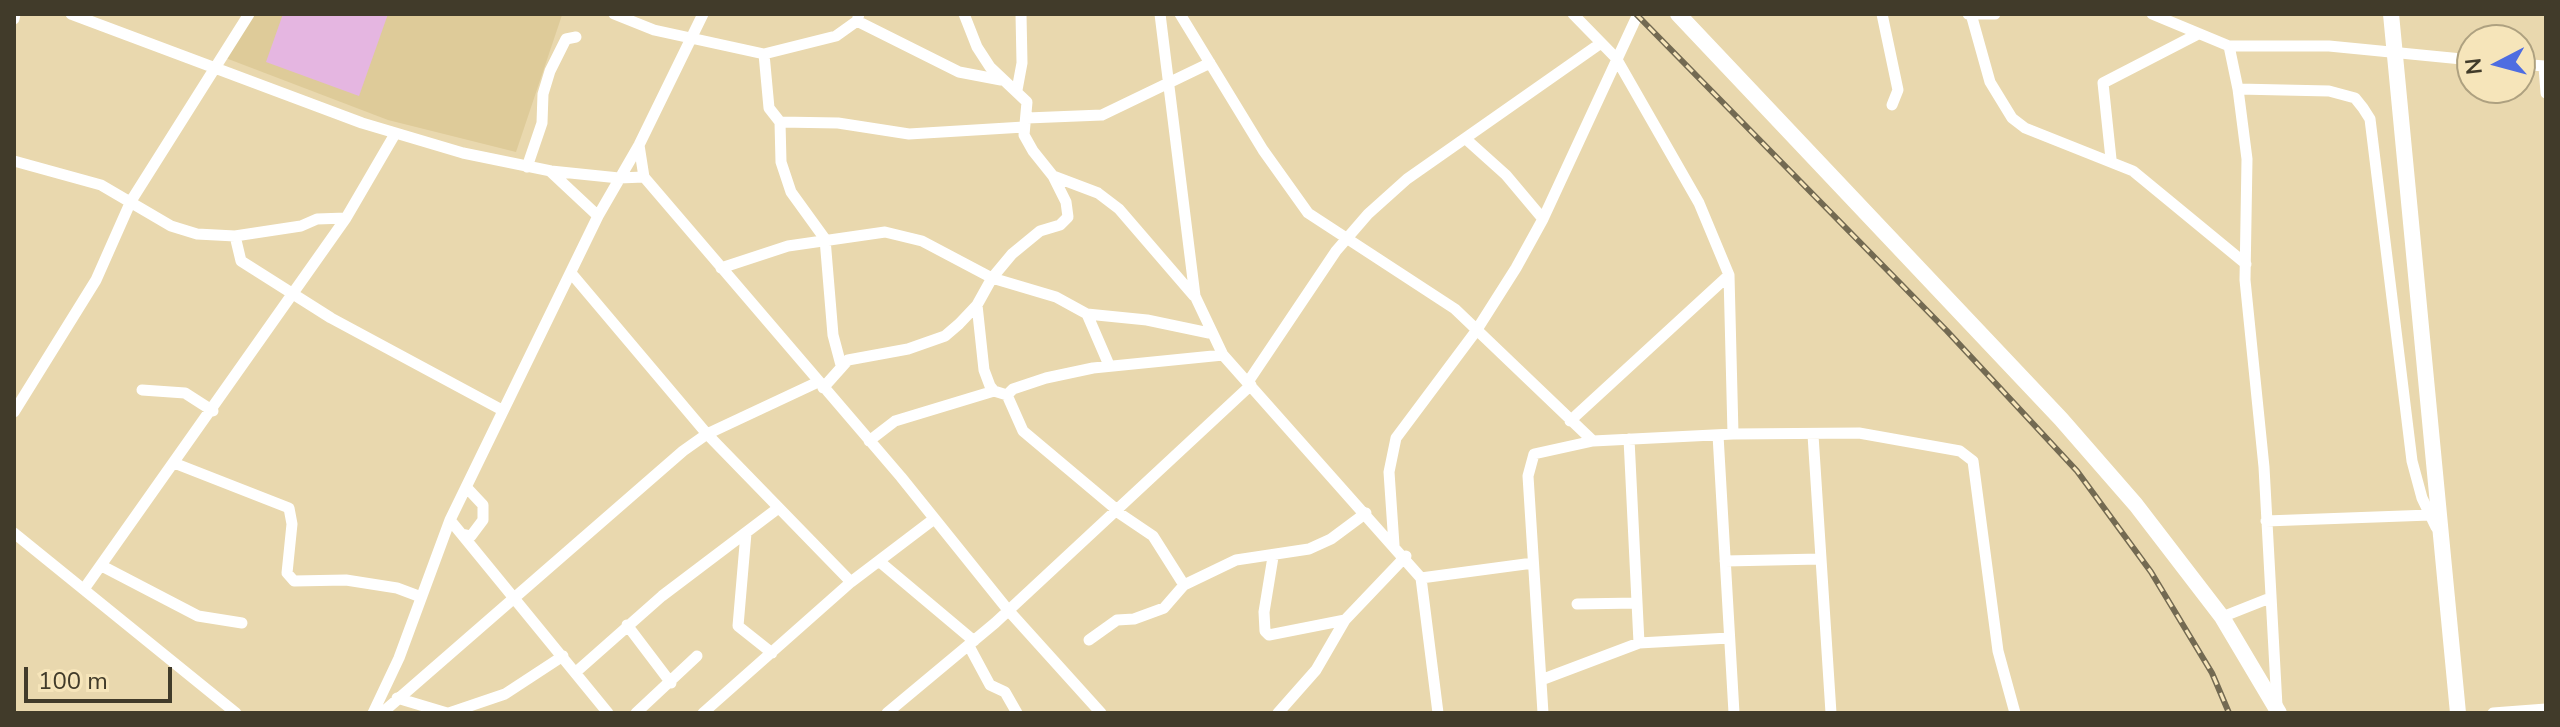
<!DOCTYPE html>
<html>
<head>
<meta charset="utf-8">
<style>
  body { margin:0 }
  #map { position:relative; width:2560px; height:727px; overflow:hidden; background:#e9d8ae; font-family:"Nunito Sans",sans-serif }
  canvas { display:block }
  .frame { position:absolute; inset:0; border:16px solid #413b2a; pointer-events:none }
  .north { position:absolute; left:2456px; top:24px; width:80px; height:80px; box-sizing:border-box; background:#f6e5ba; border:2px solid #aea180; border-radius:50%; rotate:264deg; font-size:22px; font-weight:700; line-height:32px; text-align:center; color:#413b2a }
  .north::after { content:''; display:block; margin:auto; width:28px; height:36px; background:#4e6de1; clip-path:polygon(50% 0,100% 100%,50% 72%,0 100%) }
  .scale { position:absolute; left:24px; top:667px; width:148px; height:36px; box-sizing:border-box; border:4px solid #413b2a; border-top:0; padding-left:10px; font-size:24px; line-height:28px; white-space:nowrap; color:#413b2a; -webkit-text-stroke:6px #f6e5ba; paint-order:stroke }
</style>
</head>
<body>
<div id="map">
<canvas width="2560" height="727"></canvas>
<div class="frame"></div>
<div class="north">N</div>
<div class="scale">100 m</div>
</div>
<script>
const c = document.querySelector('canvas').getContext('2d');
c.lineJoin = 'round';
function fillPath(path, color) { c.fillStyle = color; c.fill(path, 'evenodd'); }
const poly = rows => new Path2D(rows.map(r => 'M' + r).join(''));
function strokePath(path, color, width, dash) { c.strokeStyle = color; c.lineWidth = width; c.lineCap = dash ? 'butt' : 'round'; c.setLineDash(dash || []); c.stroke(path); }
fillPath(poly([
  [249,14,560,14,562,15,516,152,388,120,223,57]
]), '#decb99');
fillPath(poly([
  [283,14,388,14,359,96,266,62]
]), '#e5b6e1');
strokePath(poly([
  [71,14,362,123,463,153,551,171,619,178,644,177],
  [614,14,654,30,764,54,836,36,857,21,859,14],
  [964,14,977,47,990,67,1027,102,1024,135,1033,151,1053,176,1098,193,1119,209,1194,296],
  [1160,14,1195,296,1223,355,1421,578,1438,713],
  [1180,14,1263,150,1308,213,1455,309,1593,441],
  [1573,14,1616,58,1699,203,1729,275,1733,434],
  [1882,14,1898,90,1892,105],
  [1968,14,1995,14],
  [1971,14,1990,82,2012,118,2025,128,2133,171,2246,264],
  [2152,14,2229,46,2238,89,2329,91,2355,98,2363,108,2370,119,2412,461,2422,498,2436,527],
  [14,19,15,14],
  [857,21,959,72,1001,80],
  [2229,46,2329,46,2472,60],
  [764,54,769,108,780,122,781,162,791,192,825,239,833,335,841,365],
  [2520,64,2544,66,2546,93],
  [2238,89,2247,159,2245,280,2264,467,2277,706],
  [1017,90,1022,63,1021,14],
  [1027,118,1102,115,1210,63],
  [780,122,838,123,909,134,1024,127],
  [1467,140,1506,175,1543,219],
  [639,145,644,177,901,477,1008,610,1101,713],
  [2111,159,2103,83,2196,35],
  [14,161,101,185,171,226,197,234,235,236,301,226,317,219,346,218],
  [527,167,542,123,543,94,550,71,566,39,576,37],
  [551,172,598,216],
  [235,236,241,261,331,318,502,410],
  [721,268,788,246,885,232,922,241,992,278,1056,297,1087,314,1147,320,1209,333],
  [571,273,707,434,851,582],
  [977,305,984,370,990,386,994,391,1007,395,1023,431,1117,510],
  [1087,314,1109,365],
  [1248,382,1336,251,1368,214,1407,179,1601,43],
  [823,388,848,360,908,349,945,336,959,324,977,305,992,278,1012,254,1040,231,1060,225,1068,217,1066,202,1053,176],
  [142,390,185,393,213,411],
  [1007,395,1013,389,1046,378,1093,368,1223,355],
  [14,412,96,280,131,201,249,14],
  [1570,421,1729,275],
  [1718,435,1734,713],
  [1813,435,1831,713],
  [1629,439,1639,643],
  [869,441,895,421,994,391],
  [174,463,289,508,292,524,287,573,294,581,346,580,397,588,421,597],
  [1116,511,1153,536,1184,585],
  [450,520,608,713],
  [2266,521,2430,515],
  [14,533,236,713],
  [746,533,738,626,772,653],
  [462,534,471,536,483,520,483,505,468,489],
  [1394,545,1389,472,1396,438,1476,331,1516,268,1543,219,1638,14],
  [1273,557,1264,612,1265,631,1269,635,1345,620],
  [1725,561,1820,559],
  [880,562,974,641],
  [102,566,198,616,242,623],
  [1421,578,1533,563],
  [84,589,346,218,395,134],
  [1577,604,1637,603],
  [2222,617,2270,598],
  [627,625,671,683],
  [1089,640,1117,620,1134,619,1164,608,1184,585,1236,560,1309,549,1331,539,1366,513],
  [969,646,990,685,1005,692,1017,713],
  [576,672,662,596,777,509],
  [1541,680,1639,643,1729,638],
  [397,698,447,713],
  [373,713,399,658,450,520,598,216,639,145,703,14],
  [382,713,683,451,707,434,818,382],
  [449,713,505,694,563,656],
  [636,713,697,656],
  [703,713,851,582,934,519],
  [887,713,995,623,1251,385],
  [1278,713,1316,670,1345,620,1406,556],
  [1543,713,1528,476,1534,454,1593,441,1733,434,1859,433,1960,451,1973,461,1998,651,2015,713],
  [2493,713,2546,709]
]), '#fff', 11);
strokePath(poly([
  [1678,14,2061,419,2136,505,2222,617,2279,713],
  [2391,14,2458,713]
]), '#fff', 16);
const rail = poly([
  [1636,14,1947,331,2077,471,2151,572,2212,673,2229,713]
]);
strokePath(rail, '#736a52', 6);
strokePath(rail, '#f6e5ba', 3, [9]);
</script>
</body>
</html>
